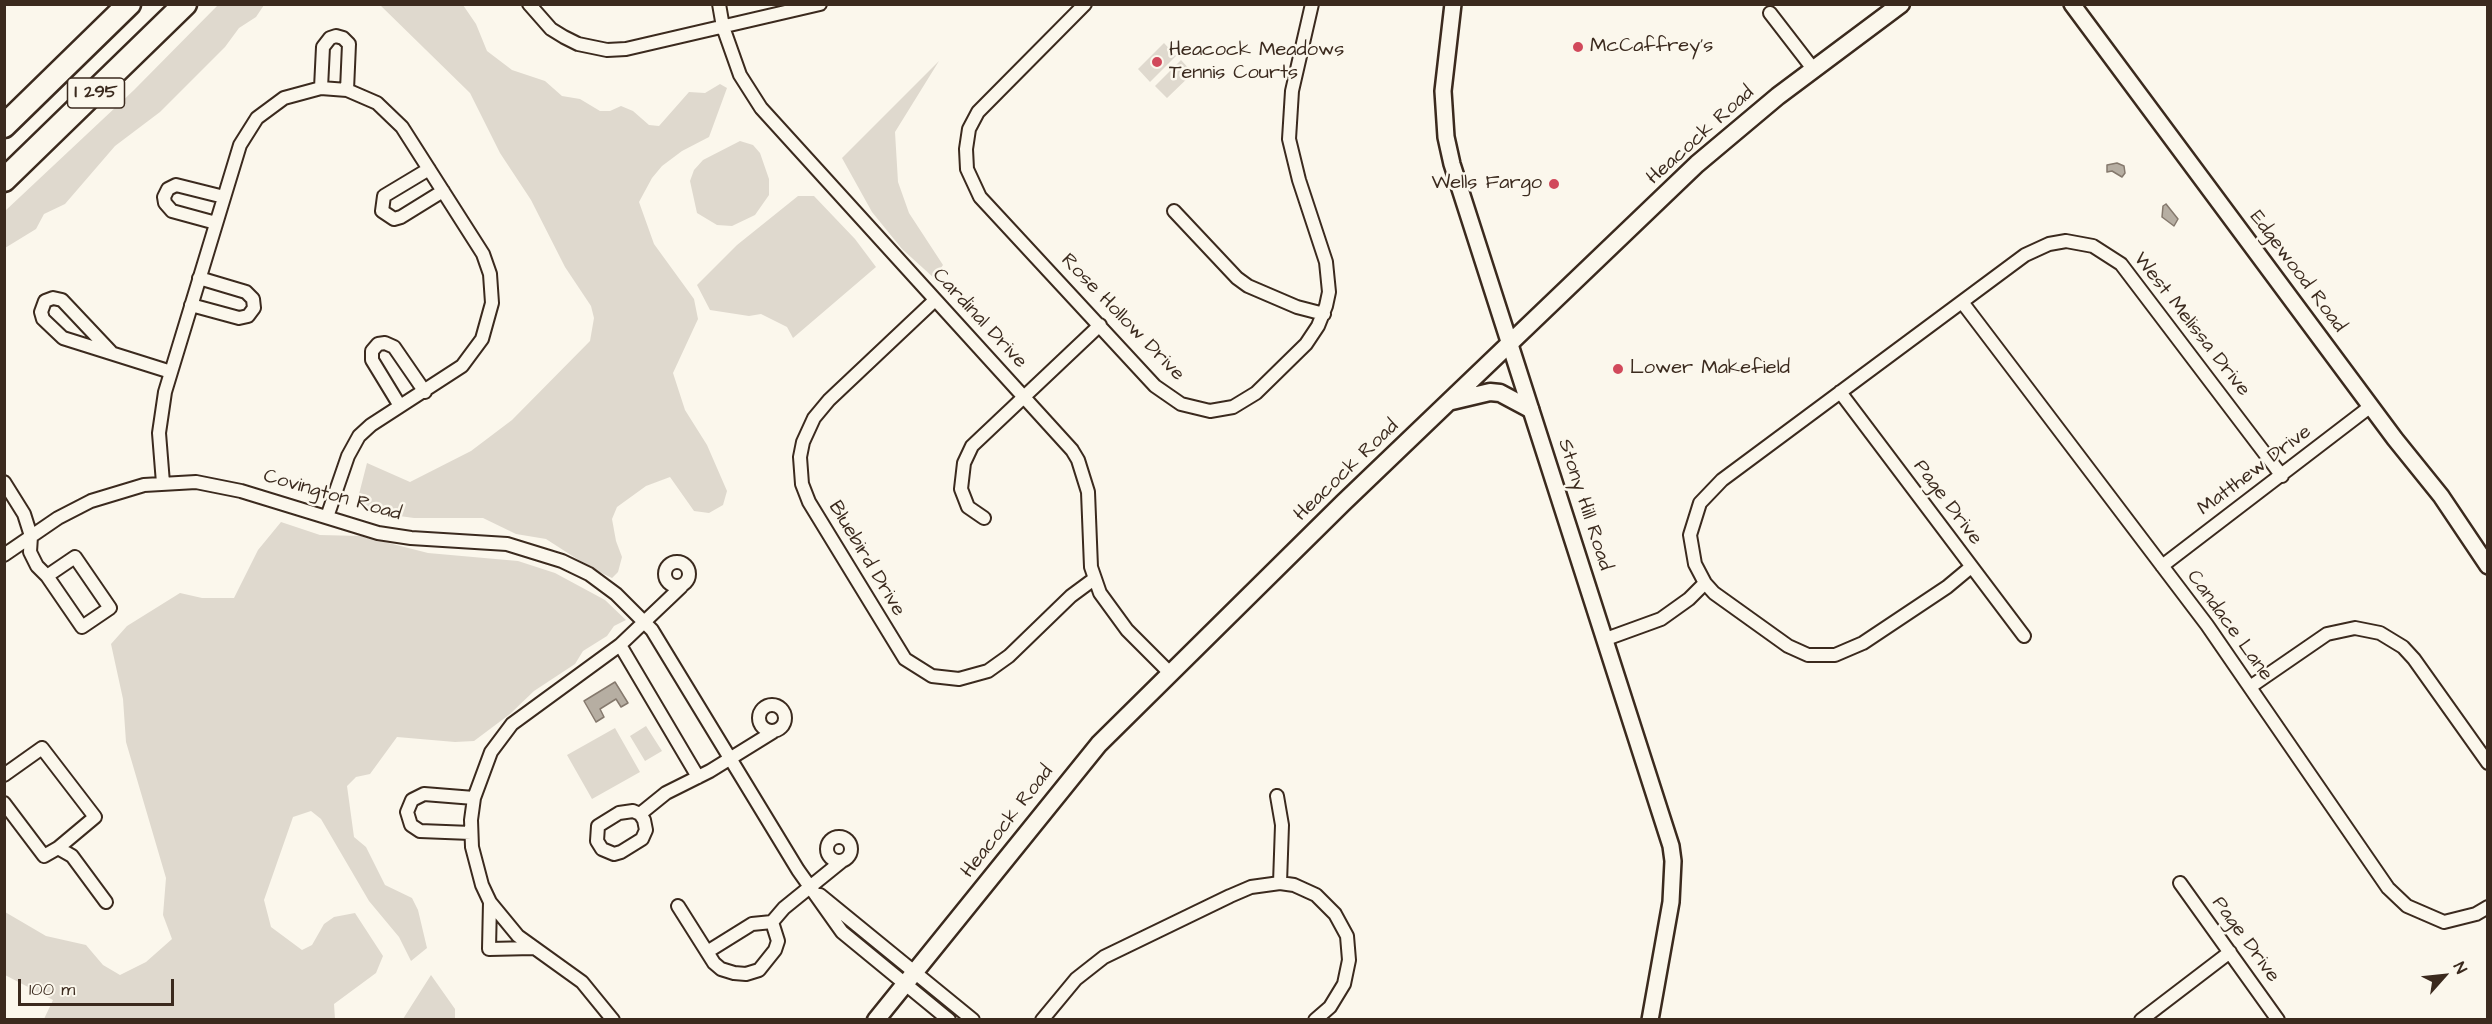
<!DOCTYPE html>
<html>
<head>
<meta charset="utf-8">
<style>
  body { margin:0 }
  #map { position:relative; width:2492px; height:1024px; overflow:hidden; background:#fbf7ec; font-family:"Architects Daughter",sans-serif }
  canvas { display:block }
  .frame { position:absolute; inset:0; border:6px solid #3b2a1e; pointer-events:none }
  .north { position:absolute; left:2414px; top:946px; width:60px; height:60px; -webkit-text-stroke:4px #fbf7ec; paint-order:stroke; rotate:63deg; font-size:16px; font-weight:700; line-height:24px; text-align:center; color:#3b2a1e }
  .north::after { content:''; display:block; margin:auto; width:21px; height:27px; background:#3b2a1e; clip-path:polygon(50% 0,100% 100%,50% 72%,0 100%) }
  .scale { position:absolute; left:18px; top:979px; width:156px; height:27px; box-sizing:border-box; border:3px solid #3b2a1e; border-top:0; padding-left:8px; font-size:18px; line-height:21px; white-space:nowrap; color:#3b2a1e; -webkit-text-stroke:4px #fbf7ec; paint-order:stroke }
</style>
</head>
<body>
<div id="map">
<canvas width="2492" height="1024"></canvas>
<div class="frame"></div>
<div class="north">N</div>
<div class="scale">100 m</div>
</div>
<script>
const c = document.querySelector('canvas').getContext('2d');
c.lineJoin = 'round';
function fillPath(path, color) { c.fillStyle = color; c.fill(path, 'evenodd'); }
const poly = rows => new Path2D(rows.map(r => 'M' + r).join(''));
function strokePath(path, color, width, dash) { c.strokeStyle = color; c.lineWidth = width; c.lineCap = dash ? 'butt' : 'round'; c.setLineDash(dash || []); c.stroke(path); }
function drawText(font, color, halo, rows, align = 'center') {
  c.font = font + ' "Architects Daughter",sans-serif'; c.lineWidth = 5; c.setLineDash([]); c.textBaseline = 'middle'; c.strokeStyle = halo; c.fillStyle = color; for (const [text, x, y, turn = 0] of rows) {
    c.save(); c.translate(x, y); c.rotate((+turn || 0) * Math.PI / 180); c.textAlign = isNaN(turn) ? turn : align; if (halo) c.strokeText(text, 0, 0); c.fillText(text, 0, 0); c.restore();
  }
}
fillPath(poly([
  [218,5,264,5,256,17,239,28,225,47,160,112,115,146,65,204,44,214,36,229,5,248,5,211,134,90],
  [380,5,463,5,476,24,487,51,512,70,545,81,562,96,580,99,600,111,610,111,621,106,633,111,649,125,659,126,689,92,705,93,720,84,727,88,709,137,682,151,662,166,652,178,639,202,654,244,694,299,698,319,673,373,685,410,707,445,727,491,723,505,709,513,694,511,670,477,646,486,617,507,612,519,616,541,622,557,618,572,612,578,591,568,546,539,516,534,483,518,414,518,392,515,357,502,367,463,410,482,471,451,512,420,590,341,594,318,591,306,565,267,531,200,500,153,470,93],
  [1164,43,1176,56,1150,82,1138,69],
  [1181,60,1193,73,1167,98,1155,86],
  [939,61,895,132,898,182,909,213,943,265,934,278,902,249,872,212,842,158],
  [740,141,753,145,760,153,769,179,769,195,755,215,732,226,717,225,697,213,690,181,694,170,703,160],
  [798,196,814,196,855,239,876,267,793,338,787,327,761,314,749,316,710,310,697,285,737,245],
  [281,522,320,535,361,536,428,553,518,561,555,573,605,600,626,620,614,626,607,636,583,651,575,664,534,691,510,714,474,741,455,742,397,737,370,774,356,777,347,786,354,837,366,847,385,885,412,898,418,910,427,948,411,961,399,937,369,901,321,819,311,811,293,817,264,900,271,927,302,950,312,945,324,924,334,917,355,913,383,956,376,973,334,1004,335,1019,44,1019,53,1000,5,975,5,912,46,936,86,945,103,965,120,975,146,962,172,939,163,915,166,878,126,742,123,699,111,644,127,626,180,593,202,598,234,598,258,550],
  [646,726,662,751,645,761,630,736],
  [615,728,640,772,592,799,567,755],
  [431,975,455,1009,455,1019,403,1019]
]), '#dfd9ce');
const water = poly([
  [2117,163,2124,166,2125,173,2122,177,2112,171,2107,172,2107,165,2117,163],
  [2166,204,2178,219,2174,226,2162,217,2163,206,2166,204],
  [615,682,628,703,621,707,616,699,600,709,604,717,596,722,584,701,615,682]
]);
fillPath(water, '#b6aea2');
strokePath(water, '#85796d', 1.5);
const minor = poly([
  [529,4,551,29,564,37,578,44,607,50,626,49,820,4],
  [719,4,723,27,740,75,761,108,1072,450,1078,460,1088,492,1091,567,1100,593,1127,630,1171,674],
  [1085,4,978,112,969,129,966,149,967,169,980,197,1155,386,1181,404,1210,411,1233,407,1256,393,1306,344,1318,326,1326,306,1329,292,1326,262,1299,180,1289,139,1292,91,1312,4],
  [1770,13,1814,70],
  [321,88,323,47,330,38,336,36,343,38,349,44,347,90],
  [429,169,384,196,382,211,394,219,401,217,443,191],
  [1174,211,1237,278,1248,286,1297,307,1324,314],
  [216,223,172,211,165,203,164,197,168,189,176,185,224,197],
  [935,300,829,400,814,418,803,442,800,457,802,484,809,502,905,659,932,676,959,679,988,671,1009,656,1071,596,1094,579],
  [1962,302,2207,625,2388,888,2407,906,2444,922,2476,914,2488,907],
  [191,305,239,318,248,316,254,308,253,299,246,292,199,278],
  [112,353,62,300,53,298,45,301,41,312,43,319,63,338,171,372],
  [1840,392,2024,636],
  [400,406,372,360,372,351,378,344,385,343,394,347,425,392],
  [4,482,24,514,31,536,30,552,37,566,47,576,82,627,110,608,75,557,47,576],
  [163,483,159,433,165,392,240,145,257,118,284,98,321,88,347,90,377,103,402,127,483,254,490,274,492,303,482,339,462,366,371,425,359,436,348,456,327,517],
  [984,518,968,507,961,489,964,463,972,446,1100,325],
  [4,555,58,518,91,501,144,485,196,482,241,491,378,533,411,538,507,544,562,561,589,574,616,594,652,630,798,870,842,932,949,1020],
  '665 574a12 12 0 1 1 24 0a12 12 0 1 1-24 0Z',
  [2162,566,2371,406],
  [1971,567,1947,587,1863,643,1835,655,1808,655,1788,646,1714,593,1705,583,1695,564,1690,535,1700,503,1722,480,2025,255,2049,244,2066,241,2093,246,2121,264,2282,476],
  [1606,639,1661,619,1689,599,1705,583],
  [620,645,698,777],
  [2250,687,2327,634,2355,628,2380,633,2403,647,2414,659,2488,763],
  '759 718a13 13 0 1 1 26 0a13 13 0 1 1-26 0Z',
  [4,775,42,748,95,817,58,848,44,856,4,803],
  [1277,796,1282,825,1280,883],
  [633,811,640,814,644,820,646,830,642,839,621,852,614,854,602,849,597,841,598,826,619,813,633,811],
  [640,814,666,793,710,771,773,732],
  [471,833,420,831,411,825,407,812,412,800,424,794,474,798],
  '827 849a12 12 0 1 1 24 0a12 12 0 1 1-24 0Z',
  [58,848,72,856,106,902],
  [2180,883,2278,1020],
  [820,895,973,1020],
  [490,902,489,949,533,948],
  [678,906,714,963,721,969,734,973,746,974,759,970,775,950,778,941,772,922],
  [707,952,752,924,772,922,784,908,842,861],
  [613,1020,582,982,518,936,490,902,482,885,472,847,471,820,474,798,491,752,512,724,620,645,681,587],
  [1042,1020,1076,979,1104,957,1230,896,1251,887,1280,883,1294,885,1316,895,1335,914,1347,936,1349,960,1344,984,1330,1007,1315,1020],
  [2141,1020,2230,952]
]);
const tertiary = poly([
  [1453,4,1443,91,1446,137,1452,164,1671,846,1673,861,1671,902,1650,1020],
  [2072,4,2395,439,2441,496,2488,566]
]);
const secondary = poly([
  [1452,401,1490,392,1500,393,1530,409],
  [876,1020,1099,744,1343,503,1697,164,1778,96,1901,4]
]);
const motorway = poly([
  [4,126,129,4],
  [4,180,185,4]
]);
strokePath(minor, '#3b2a1e', 16);
strokePath(tertiary, '#3b2a1e', 20);
strokePath(secondary, '#3b2a1e', 21);
strokePath(motorway, '#3b2a1e', 27);
strokePath(minor, '#fbf7ec', 12);
strokePath(tertiary, '#fbf7ec', 15);
strokePath(secondary, '#fbf7ec', 16);
strokePath(motorway, '#fbf7ec', 22);
for (const [x, y, r, color] of [
  [1578,47,6,"#d1495b"],
  [1157,62,6,"#d1495b"],
  [1554,184,6,"#d1495b"],
  [1618,369,6,"#d1495b"]
]) { const dot = new Path2D(); dot.arc(x, y, r, 0, 2 * Math.PI); c.fillStyle = color; c.fill(dot); strokePath(dot, '#fbf7ec', 2); }
for (const [x, y, w] of [
  [96,93,57]
]) { const box = new Path2D(); box.roundRect(x - w / 2, y - 15, w, 30, 4.5); c.fillStyle = '#fbf7ec'; c.fill(box); strokePath(box, '#3b2a1e', 1.5); }
drawText('bold 18px', '#3b2a1e', null, [
  ["I 295",96,93]
]);
drawText('20px', '#3b2a1e', '#fbf7ec', [
  ["McCaffrey's",1590,47],
  ["Heacock Meadows",1169,51],
  ["Tennis Courts",1169,74],
  ["Wells Fargo",1542,184,"right"],
  ["Lower Makefield",1630,369]
], 'left');
drawText('20px', '#3b2a1e', '#fbf7ec', [
  ["Heacock Road",1701,136,-42],
  ["Edgewood Road",2297,272,53],
  ["Rose Hollow Drive",1122,318,46],
  ["Cardinal Drive",979,319,47],
  ["West Melissa Drive",2191,325,52],
  ["Heacock Road",1347,471,-44],
  ["Matthew Drive",2255,471,-37],
  ["Covington Road",332,496,16],
  ["Page Drive",1947,503,53],
  ["Stony Hill Road",1584,505,72],
  ["Bluebird Drive",866,559,59],
  ["Candace Lane",2229,626,54],
  ["Heacock Road",1008,822,-52],
  ["Page Drive",2245,940,54]
]);
</script>
</body>
</html>
